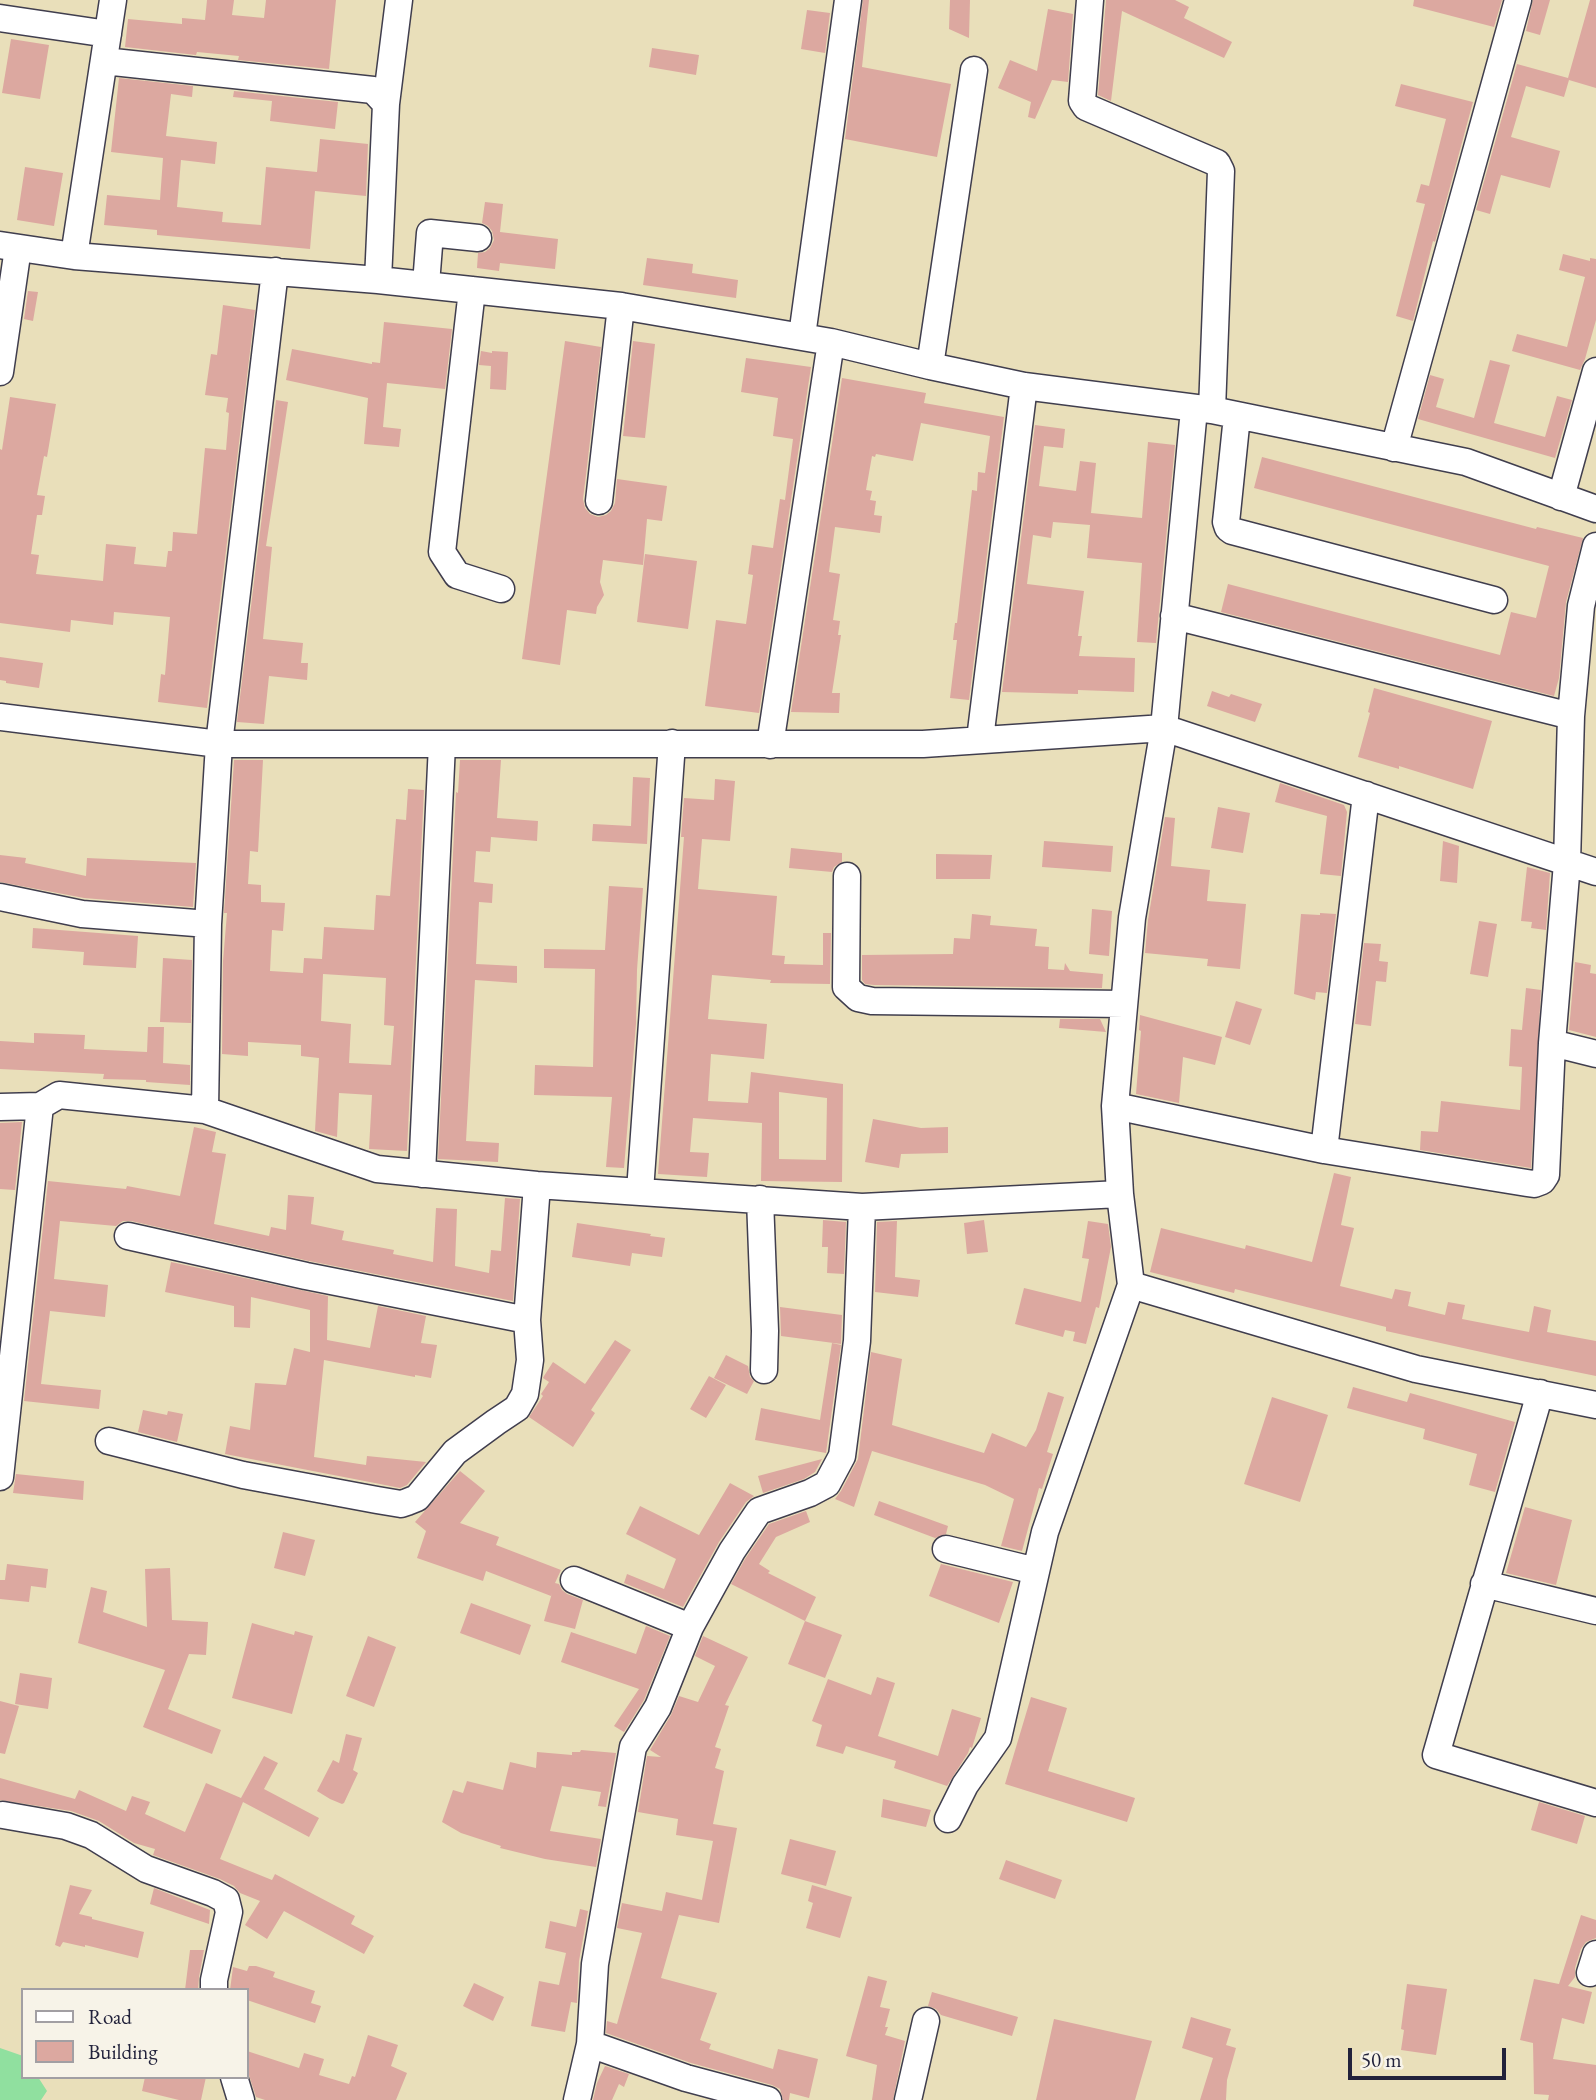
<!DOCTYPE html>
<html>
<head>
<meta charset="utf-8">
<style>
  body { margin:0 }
  #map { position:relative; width:1596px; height:2100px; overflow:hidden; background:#e9dfba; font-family:"EB Garamond",serif }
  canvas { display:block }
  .legend { position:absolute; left:21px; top:1988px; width:228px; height:91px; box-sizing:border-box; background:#f7f3e8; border:2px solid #a29fa3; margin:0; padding:9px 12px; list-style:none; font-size:21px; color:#22223b }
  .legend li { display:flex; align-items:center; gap:14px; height:35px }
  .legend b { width:35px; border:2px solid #a29fa3 }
  .scale { position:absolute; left:1348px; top:2048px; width:158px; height:32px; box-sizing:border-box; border:4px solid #22223b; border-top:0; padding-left:9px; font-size:21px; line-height:24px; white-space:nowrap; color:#22223b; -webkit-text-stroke:5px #f7f3e8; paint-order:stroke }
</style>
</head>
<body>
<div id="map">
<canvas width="1596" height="2100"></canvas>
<ul class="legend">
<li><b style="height:9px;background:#fff"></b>Road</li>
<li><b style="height:19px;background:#dca8a0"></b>Building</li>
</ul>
<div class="scale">50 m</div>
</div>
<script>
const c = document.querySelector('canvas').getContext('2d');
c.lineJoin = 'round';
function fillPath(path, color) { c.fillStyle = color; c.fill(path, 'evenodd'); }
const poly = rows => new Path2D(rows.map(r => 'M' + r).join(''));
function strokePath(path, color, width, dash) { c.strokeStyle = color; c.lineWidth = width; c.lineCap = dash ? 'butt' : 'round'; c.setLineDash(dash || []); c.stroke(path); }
fillPath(poly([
  [0,2048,23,2056,23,2077,38,2077,47,2091,41,2100,0,2100]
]), '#90e09f');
fillPath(poly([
  [207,0,234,0,232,15,264,18,266,0,336,0,329,69,238,60,239,56,197,52,196,55,125,47,128,19,182,24,182,18,205,20],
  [863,0,869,0,862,67,951,84,937,157,845,139],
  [950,0,970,0,969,38,949,29],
  [1106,0,1175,0,1189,7,1184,18,1232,42,1224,58,1122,11,1111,101,1098,95],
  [1414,0,1502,0,1494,27,1413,6],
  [1533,0,1550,0,1540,35,1526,31],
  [1590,0,1596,0,1596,88,1569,80,1564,97,1526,86,1511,137,1560,151,1550,188,1501,175,1490,214,1476,210,1517,64,1568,78],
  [1048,9,1073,14,1068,82,1052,80,1035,119,1028,117,1031,102,998,88,1010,60,1037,71],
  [807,10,830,13,825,53,801,49],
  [11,39,49,45,40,99,2,93],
  [652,48,699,55,696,75,649,67],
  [119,78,193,86,192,97,171,94,166,136,217,142,215,164,181,160,177,207,223,212,222,222,261,225,266,167,317,172,320,139,368,144,366,196,315,191,310,249,157,235,157,230,104,225,107,195,160,200,163,158,111,152],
  [1401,84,1473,102,1435,242,1433,241,1413,321,1396,316,1425,204,1416,202,1421,184,1429,186,1446,119,1395,106],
  [234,91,338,102,335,129,270,121,272,101,233,97],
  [25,167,63,173,54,226,17,220],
  [485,202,503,204,500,232,558,239,555,269,500,263,499,271,477,268,478,253,485,252,490,248,494,240,492,231,488,226,482,223],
  [1563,254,1590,261,1590,258,1596,259,1596,320,1585,359,1580,370,1512,351,1517,334,1567,347,1585,277,1559,270],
  [647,258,693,264,692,273,738,280,736,298,643,285],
  [28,291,38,292,33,321,24,319],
  [223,305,255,310,207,708,158,702,161,674,165,675,170,617,114,612,113,625,71,620,70,632,0,623,0,449,2,450,10,397,56,404,47,457,44,456,37,495,45,496,42,515,37,515,31,554,39,555,36,574,103,581,106,544,136,547,134,564,166,567,168,551,172,551,173,532,197,534,205,448,226,450,229,413,226,412,228,398,205,395,211,354,217,355],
  [384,322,452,329,445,389,387,383,383,427,401,429,399,447,364,444,368,398,286,380,292,349,372,364,372,362,380,363],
  [565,341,601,347,586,475,583,499,585,508,590,514,598,517,606,515,611,511,615,503,617,479,667,486,662,521,647,519,643,565,603,560,600,582,604,595,597,607,596,614,567,610,560,665,522,659],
  [633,341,655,344,645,438,623,436],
  [481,351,492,353,492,351,508,352,506,390,490,389,491,366,479,365],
  [746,358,811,367,759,713,705,706,716,620,746,624,753,575,748,574,752,545,773,548,780,499,785,500,793,439,773,436,778,398,741,392],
  [1490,360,1510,365,1494,423,1545,437,1557,396,1572,400,1555,458,1418,419,1430,375,1444,379,1436,407,1474,418],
  [842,378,926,393,924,403,1004,417,969,700,950,698,957,640,953,640,955,623,957,623,972,490,977,491,978,472,985,473,990,436,921,423,913,461,876,454,875,457,872,456,866,490,872,491,870,500,876,501,874,515,882,516,880,533,835,527,829,572,840,574,833,620,840,621,838,635,841,635,832,693,840,693,839,713,791,712],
  [276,400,288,402,266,546,272,547,263,639,303,643,301,663,308,663,307,680,269,676,264,724,237,722],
  [1035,425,1065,429,1063,448,1044,446,1039,486,1076,491,1080,461,1096,463,1091,513,1142,518,1148,442,1175,445,1156,643,1137,642,1142,563,1087,558,1091,514,1090,525,1053,522,1051,538,1033,535,1027,584,1084,591,1078,636,1082,636,1079,656,1135,658,1134,692,1078,690,1078,694,1002,692],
  [1262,457,1536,529,1537,527,1583,538,1566,602,1559,678,1554,696,1221,612,1228,584,1500,655,1511,612,1536,618,1549,566,1254,488],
  [645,554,697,561,688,629,637,622],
  [0,657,43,663,39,688,6,683,6,681,0,680],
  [1374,688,1492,721,1473,789,1399,766,1399,769,1358,757,1370,713,1368,712],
  [1212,691,1229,697,1231,694,1262,704,1255,722,1207,706],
  [234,760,263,760,258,852,250,851,248,884,261,885,261,902,285,903,283,931,272,930,270,971,303,973,304,958,322,959,324,927,374,930,376,895,390,896,396,819,406,820,408,789,424,790,407,1151,369,1149,372,1095,339,1093,337,1137,315,1131,319,1058,301,1056,301,1045,248,1042,248,1056,222,1054,223,961,227,913,224,913],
  [323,974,386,978,384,1025,394,1026,391,1065,349,1063,351,1024,321,1021],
  [460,760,501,760,497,818,538,821,537,841,491,837,490,852,476,851,474,882,493,884,492,903,479,902,476,964,517,966,517,983,475,980,466,1141,499,1143,498,1162,438,1159,456,792,458,793],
  [633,777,650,778,647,844,592,841,593,824,631,826],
  [715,779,735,781,730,841,702,839,698,889,777,896,772,955,785,956,784,964,823,965,823,933,831,933,830,984,770,983,771,980,712,975,708,1019,767,1024,764,1059,711,1054,708,1101,748,1103,751,1072,843,1084,842,1182,761,1181,762,1123,693,1118,690,1152,709,1153,707,1177,658,1174,684,837,681,837,684,798,714,800],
  [779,1092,827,1098,826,1160,779,1159],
  [1280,783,1344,805,1347,812,1341,876,1320,874,1327,816,1275,802],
  [1218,807,1250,813,1243,853,1211,848],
  [1165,817,1175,818,1171,866,1210,870,1207,901,1246,904,1240,969,1207,966,1208,959,1145,953,1148,920],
  [1044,841,1113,846,1111,872,1042,867],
  [1443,841,1459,846,1457,883,1440,881],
  [791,848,842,853,842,862,834,867,832,872,789,868],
  [936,854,992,855,990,879,936,879],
  [0,855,26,858,25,863,86,876,87,858,196,863,193,907,84,898,0,882],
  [1527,867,1550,873,1546,930,1531,928,1532,922,1521,921],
  [609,886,643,888,637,970,636,1024,624,1168,606,1167,612,1097,534,1095,535,1065,593,1067,595,969,544,968,544,949,605,950],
  [1092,909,1112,911,1109,956,1089,954],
  [1320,913,1336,914,1327,993,1316,992,1315,1000,1294,994,1301,914,1320,915],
  [972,914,991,916,990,925,1037,929,1035,946,1049,947,1048,969,1064,970,1065,963,1070,971,1103,974,1102,988,874,985,865,984,862,980,862,955,953,954,954,938,970,939],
  [1479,921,1497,924,1488,977,1470,974],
  [33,928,138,936,136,968,83,965,84,952,32,948],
  [1364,943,1381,944,1379,961,1388,962,1386,982,1376,981,1371,1026,1355,1024],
  [163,958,192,960,191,1023,160,1022],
  [1575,962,1591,965,1590,973,1596,974,1596,1037,1569,1030],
  [1526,988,1541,990,1531,1168,1420,1150,1421,1131,1438,1132,1441,1101,1520,1110,1522,1067,1509,1066,1510,1049,1511,1029,1522,1030],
  [1236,1001,1262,1009,1250,1045,1225,1037],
  [1140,1015,1222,1037,1215,1065,1183,1057,1179,1103,1136,1094,1141,1031,1139,1030],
  [1060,1019,1100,1019,1106,1032,1059,1028],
  [148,1027,164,1027,163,1063,190,1065,190,1085,146,1082,146,1080,103,1079,104,1074,0,1069,0,1041,34,1043,34,1033,85,1035,84,1049,147,1052],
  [873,1119,921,1128,948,1127,948,1153,901,1154,899,1168,865,1162],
  [22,1122,15,1190,0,1189,0,1123],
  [194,1127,216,1132,212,1152,226,1154,214,1224,269,1236,271,1227,286,1230,288,1195,314,1197,311,1224,344,1231,342,1240,394,1250,393,1254,433,1262,436,1208,457,1209,455,1266,489,1273,491,1250,501,1251,505,1198,520,1199,513,1301,309,1261,131,1221,123,1221,116,1226,60,1221,54,1279,108,1285,105,1317,50,1311,41,1384,101,1390,99,1409,24,1401,48,1181,126,1189,127,1186,180,1196],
  [1334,1173,1351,1177,1341,1225,1354,1228,1340,1286,1392,1299,1395,1289,1411,1292,1408,1306,1445,1315,1448,1302,1465,1305,1462,1319,1529,1332,1534,1306,1551,1310,1547,1332,1596,1341,1596,1376,1522,1361,1386,1331,1386,1327,1235,1289,1234,1293,1150,1272,1161,1228,1245,1249,1246,1245,1312,1262],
  [823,1220,846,1222,844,1274,827,1273,828,1247,822,1247],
  [984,1220,988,1252,967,1254,964,1223],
  [897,1221,895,1277,920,1280,918,1297,875,1292,877,1222],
  [1088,1221,1108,1224,1111,1247,1099,1308,1096,1307,1086,1344,1073,1341,1075,1332,1065,1330,1063,1337,1015,1324,1024,1288,1081,1302,1089,1259,1082,1258],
  [577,1223,651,1234,650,1236,665,1238,662,1257,632,1253,630,1266,572,1257],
  [171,1262,328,1296,327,1340,370,1348,378,1306,426,1316,421,1343,437,1345,431,1378,415,1375,415,1377,324,1360,314,1457,366,1465,367,1456,426,1462,407,1485,400,1488,380,1484,225,1454,230,1426,250,1430,255,1383,286,1385,294,1348,310,1352,310,1310,251,1297,250,1328,234,1327,234,1306,165,1292],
  [780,1307,842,1315,841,1344,781,1336],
  [615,1340,631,1350,591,1410,595,1413,573,1447,529,1417,543,1396,541,1394,549,1382,543,1378,544,1376,553,1362,585,1384],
  [832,1343,841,1345,826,1453,755,1440,761,1408,820,1420],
  [871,1352,902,1359,892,1425,984,1453,992,1433,1026,1447,1036,1430,1048,1392,1064,1397,1047,1452,1053,1454,1042,1489,1039,1488,1022,1551,1001,1546,1014,1499,985,1485,872,1451,854,1507,835,1499,841,1491,858,1459],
  [726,1355,748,1366,750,1377,754,1381,747,1394,714,1378],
  [709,1376,726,1385,706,1418,690,1409],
  [1353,1387,1407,1402,1410,1393,1515,1422,1495,1492,1469,1485,1477,1454,1423,1439,1425,1429,1347,1408],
  [1272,1397,1328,1415,1300,1502,1244,1484],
  [143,1410,167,1415,168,1411,183,1414,177,1442,138,1432],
  [822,1459,815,1472,804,1479,763,1493,758,1476],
  [460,1471,485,1491,460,1523,499,1537,496,1545,561,1570,555,1583,559,1584,562,1590,567,1594,583,1600,575,1629,544,1621,552,1593,551,1596,486,1571,483,1581,417,1558,426,1531,415,1522],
  [16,1474,84,1481,83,1500,13,1493],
  [730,1483,754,1496,746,1502,719,1542,683,1607,624,1583,627,1574,664,1589,676,1559,626,1534,640,1506,699,1535],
  [879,1501,948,1526,946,1534,935,1538,874,1515],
  [1525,1507,1572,1520,1556,1585,1506,1573],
  [806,1511,810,1522,776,1537,759,1564,770,1571,768,1573,816,1597,805,1621,731,1584,745,1559,769,1524],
  [283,1532,315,1540,305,1576,274,1568],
  [7,1564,48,1569,46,1588,31,1586,29,1602,0,1599,0,1580,5,1580],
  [941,1564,1013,1582,999,1623,929,1596],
  [170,1568,172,1620,208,1622,206,1655,189,1654,168,1709,221,1730,212,1754,143,1727,165,1670,78,1643,91,1587,107,1591,103,1612,147,1627,145,1569],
  [471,1603,531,1625,520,1655,460,1633],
  [805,1621,842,1635,825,1678,788,1664],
  [252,1623,294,1635,295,1631,313,1636,292,1714,232,1698],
  [646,1626,670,1636,644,1700,624,1732,614,1726,639,1689,561,1662,571,1632,636,1654],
  [368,1636,396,1647,374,1707,346,1696],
  [703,1636,748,1657,725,1705,729,1706,715,1747,721,1749,715,1768,724,1771,713,1824,737,1828,719,1923,679,1915,661,1978,717,1993,700,2040,711,2044,709,2049,773,2069,778,2049,818,2059,809,2098,790,2093,789,2100,783,2100,780,2089,772,2085,691,2063,606,2033,607,2021,617,2024,642,1933,617,1928,622,1903,662,1911,666,1892,702,1900,713,1841,676,1835,678,1819,638,1812,647,1756,661,1757,650,1750,671,1715,679,1696,698,1702,715,1666,695,1656],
  [20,1673,52,1678,48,1709,15,1704],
  [877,1677,895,1683,878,1736,938,1756,952,1709,981,1718,972,1748,970,1747,968,1753,947,1786,894,1768,896,1761,846,1746,843,1754,816,1746,822,1725,812,1721,828,1679,871,1695],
  [1031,1697,1067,1708,1048,1771,1135,1798,1127,1822,1005,1784],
  [0,1701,19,1706,5,1754,0,1753],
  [346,1734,362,1738,353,1770,358,1773,344,1803,342,1804,330,1799,317,1791,333,1760,339,1763],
  [581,1750,616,1753,606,1807,598,1806,601,1792,562,1786,550,1831,601,1839,596,1867,545,1859,500,1848,501,1846,461,1833,442,1822,453,1790,463,1793,467,1781,503,1790,510,1762,536,1768,537,1752,572,1755,572,1752,580,1752],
  [264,1756,278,1763,264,1789,319,1818,309,1837,243,1802,220,1859,272,1880,275,1874,355,1916,351,1924,374,1936,364,1954,284,1911,267,1939,245,1925,260,1901,240,1893,234,1886,220,1879,153,1855,155,1849,134,1843,99,1821,71,1811,0,1800,0,1778,75,1799,79,1790,126,1811,132,1796,150,1802,145,1814,185,1832,206,1783,241,1798],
  [883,1799,931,1810,926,1827,881,1817],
  [1539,1802,1585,1816,1577,1844,1531,1830],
  [790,1839,836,1851,826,1886,781,1874],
  [1006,1860,1062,1880,1055,1899,999,1879],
  [70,1885,92,1890,79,1914,92,1917,92,1919,144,1932,138,1958,85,1945,85,1947,63,1942,60,1947,55,1945],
  [812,1885,852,1897,840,1938,806,1928,813,1903,808,1901],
  [154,1888,210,1910,209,1924,150,1904],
  [580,1909,588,1911,579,1961,577,2003,571,2002,565,2032,531,2026,539,1981,559,1985,566,1953,545,1948,550,1921,576,1927],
  [1581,1915,1596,1920,1596,1938,1586,1942,1581,1949,1575,1968,1575,1977,1568,1986,1592,1992,1584,2024,1562,2018,1553,2059,1596,2065,1596,2100,1548,2100,1549,2095,1534,2094,1533,2043,1520,2040,1534,1979,1559,1984],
  [190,1950,204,1950,199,1977,198,1990,185,1990],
  [249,1966,256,1966,275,1972,273,1977,315,1991,311,2003,321,2006,315,2023,247,2000,247,1990,230,1990,233,1967,247,1971],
  [868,1976,887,1981,880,2007,890,2009,885,2027,888,2027,885,2035,905,2041,893,2100,872,2100,877,2065,846,2056],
  [474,1983,504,1997,493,2021,463,2006],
  [1407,1984,1447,1989,1436,2055,1401,2050,1404,2030,1401,2029],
  [932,1992,1018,2017,1012,2036,941,2015,936,2009,928,2006],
  [1191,2017,1231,2029,1226,2045,1236,2048,1227,2080,1226,2100,1200,2100,1213,2058,1182,2048],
  [1054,2019,1152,2041,1135,2100,1036,2100],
  [368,2035,398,2045,391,2066,407,2073,396,2100,265,2100,256,2097,247,2069,247,2051,299,2068,304,2053,324,2059,319,2075,349,2084,352,2076,355,2077],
  [605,2066,629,2074,624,2087,619,2084,612,2100,593,2100,597,2083],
  [145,2077,206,2077,201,2100,179,2100,142,2091]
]), '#dca8a0');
const minor = poly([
  [1090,0,1082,101,1086,107,1217,163,1221,171,1212,410],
  [0,18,108,34],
  [104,61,373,90,386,104,378,280],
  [386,104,399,0],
  [0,245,74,256,378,280,621,306,831,342,930,366,1024,386,1212,410,1466,462,1596,509],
  [74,256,113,0],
  [426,284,430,233,478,238],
  [472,290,442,552,457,575,501,589],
  [802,336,848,0],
  [930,366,974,70],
  [0,372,18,248],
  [1237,416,1227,513,1226,522,1228,528,1232,531,1494,600],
  [1394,448,1518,0],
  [1561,497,1596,371],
  [599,501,621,306],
  [1174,616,1571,716],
  [0,717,219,744,923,744,1164,728,1596,872],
  [980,739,1024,386],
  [770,745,831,342],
  [847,876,846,987,858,998,872,1001,1124,1004],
  [0,897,82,914,208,924,219,744,275,271],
  [1552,1043,1596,1054],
  [1115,1106,1324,1150,1527,1183,1534,1184,1542,1181,1546,1175,1552,1043,1567,863,1571,716,1581,606,1596,546],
  [0,1107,40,1106,59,1095,205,1110,377,1169,537,1185,862,1207],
  [205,1110,208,924],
  [1324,1150,1366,795],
  [422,1174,442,744],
  [640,1191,672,743],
  [1120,1194,1131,1285,1416,1369,1596,1405],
  [760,1199,765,1331,764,1370],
  [128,1236,306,1276,527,1320,537,1185],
  [1540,1393,1436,1755,1596,1803],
  [109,1441,243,1475,377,1500,401,1504,407,1502,417,1498,455,1452,496,1422,517,1408,525,1394,530,1360,527,1320],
  [0,1477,40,1106],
  [946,1549,1036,1571],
  [574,1580,690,1627],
  [1484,1584,1596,1611],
  [3,1815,66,1826,91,1835,146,1869,213,1893,226,1900,229,1912,214,1980,214,1990],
  [948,1819,965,1785,998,1738,1045,1532,1131,1285],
  [1590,1973,1596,1954],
  [590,2044,595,1964,633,1747,658,1707,690,1627,732,1551,759,1511,810,1493,827,1484,842,1456,857,1341,862,1207,1120,1194,1115,1106,1132,918,1164,728,1194,409],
  [234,2077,241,2100],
  [577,2100,590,2044,686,2078,768,2100],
  [908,2100,926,2021]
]);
strokePath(minor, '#403e4e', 29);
strokePath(minor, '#fff', 26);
</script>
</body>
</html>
